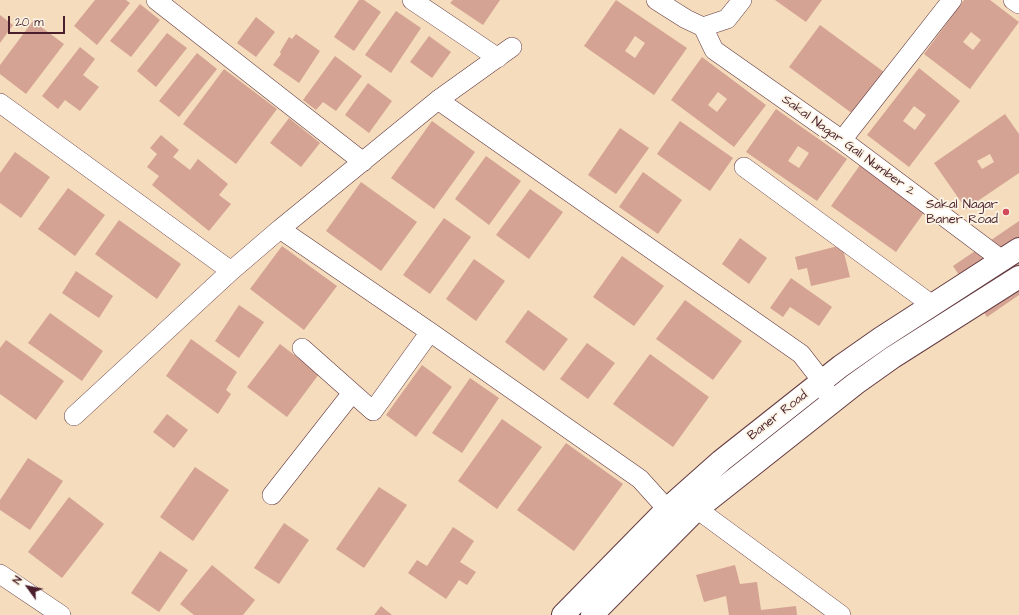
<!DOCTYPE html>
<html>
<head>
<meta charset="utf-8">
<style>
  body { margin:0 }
  #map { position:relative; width:1019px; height:615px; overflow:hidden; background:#f4dcbd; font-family:"Architects Daughter",sans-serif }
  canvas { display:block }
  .north { position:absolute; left:8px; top:567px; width:40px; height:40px; -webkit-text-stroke:3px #fcf5e5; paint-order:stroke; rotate:303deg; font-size:11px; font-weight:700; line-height:16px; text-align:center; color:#4a1f2b }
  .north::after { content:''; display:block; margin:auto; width:14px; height:18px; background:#4a1f2b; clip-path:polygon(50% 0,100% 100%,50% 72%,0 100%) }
  .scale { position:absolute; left:8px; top:16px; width:57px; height:18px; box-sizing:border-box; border:2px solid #4a1f2b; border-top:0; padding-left:5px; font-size:12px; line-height:14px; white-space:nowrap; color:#4a1f2b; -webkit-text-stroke:3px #fcf5e5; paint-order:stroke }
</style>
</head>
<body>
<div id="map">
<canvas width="1019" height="615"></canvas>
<div class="north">N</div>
<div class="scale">20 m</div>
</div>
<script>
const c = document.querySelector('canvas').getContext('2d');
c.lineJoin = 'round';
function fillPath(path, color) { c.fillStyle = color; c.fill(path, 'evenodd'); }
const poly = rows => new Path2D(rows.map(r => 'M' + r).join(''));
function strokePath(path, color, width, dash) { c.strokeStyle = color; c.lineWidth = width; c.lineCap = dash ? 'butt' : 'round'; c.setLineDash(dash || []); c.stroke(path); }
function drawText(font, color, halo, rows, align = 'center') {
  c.font = font + ' "Architects Daughter",sans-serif'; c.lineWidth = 3.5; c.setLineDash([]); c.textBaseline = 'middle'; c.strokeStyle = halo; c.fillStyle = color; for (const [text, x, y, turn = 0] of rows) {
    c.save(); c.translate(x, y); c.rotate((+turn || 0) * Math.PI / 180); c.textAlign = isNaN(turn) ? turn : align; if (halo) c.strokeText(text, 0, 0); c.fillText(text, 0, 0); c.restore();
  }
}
fillPath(poly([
  [95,0,126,0,130,3,97,45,74,26],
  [359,0,364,0,381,12,354,51,334,37],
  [453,0,500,0,483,25,450,3],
  [616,0,687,48,654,95,584,46],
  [635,36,645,43,635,58,625,51],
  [775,0,822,0,806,22],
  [964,0,990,0,1019,22,970,89,924,54],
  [971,32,981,40,973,50,963,42],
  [140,4,160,20,131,57,110,41],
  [396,11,421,28,391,73,365,55],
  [0,15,13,25,0,43],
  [256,17,275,32,256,57,237,43],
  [33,21,64,44,26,94,0,74,0,65],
  [820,25,884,72,853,114,789,67],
  [167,33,187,48,156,87,137,71],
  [296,34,320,51,299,83,273,65,281,54,280,52,289,37,292,39],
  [429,36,451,52,432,78,410,62],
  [80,47,95,59,83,75,99,87,80,111,65,100,58,109,42,96],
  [197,53,217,69,179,117,159,101],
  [335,56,362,76,336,111,323,102,316,110,303,100],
  [702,57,766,105,734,147,671,100],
  [718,92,727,99,717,112,708,105],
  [919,68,960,101,909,167,867,135],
  [914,106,926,115,915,130,903,121],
  [224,69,277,109,236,164,183,124],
  [368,83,392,101,369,133,345,115],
  [776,109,847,159,817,201,746,152],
  [798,146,809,153,799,168,788,161],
  [1005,114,1019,134,1019,173,966,209,934,163],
  [990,154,994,162,982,169,977,161],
  [289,118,320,143,301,167,270,143],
  [432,121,475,152,434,209,391,178],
  [680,121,733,158,710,191,657,154],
  [620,128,649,148,616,194,588,175],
  [161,135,179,150,173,157,190,170,198,159,228,184,219,195,231,204,209,231,152,185,159,176,147,167,157,154,150,148],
  [15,152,50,177,21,218,0,203,0,173],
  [486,156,521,181,489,225,455,199],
  [860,165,925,211,896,252,831,206],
  [643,172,682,200,658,234,619,207],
  [361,182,417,222,381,271,326,231],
  [68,188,105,215,75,256,38,229],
  [530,189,563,212,529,259,496,235],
  [444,218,471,237,430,294,403,275],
  [119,220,181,264,157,299,95,254],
  [1019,221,1019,295,987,317,953,266],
  [740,238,767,258,749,284,722,264],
  [842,245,850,277,811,286,807,268,798,270,795,257],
  [282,246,337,286,304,330,250,289],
  [622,256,664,286,634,326,593,297],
  [474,259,505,281,476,321,446,299],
  [76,271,113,296,99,318,62,293],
  [791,278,832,307,819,326,790,307,783,317,770,308],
  [685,300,742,341,713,380,656,339],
  [239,305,264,322,239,358,215,341],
  [528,310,568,339,544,371,505,342],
  [50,313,103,351,82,381,28,343],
  [191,339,237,372,226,390,231,394,218,414,166,376],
  [6,340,64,381,36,420,0,394,0,348],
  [587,343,615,363,588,399,560,379],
  [280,344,319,374,287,417,247,387],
  [650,354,709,397,673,447,613,404],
  [422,365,452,387,416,437,386,415],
  [470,378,499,398,462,453,432,433],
  [167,414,188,430,174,448,153,432],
  [502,419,542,447,497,509,458,481],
  [566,443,623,484,574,551,517,510],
  [28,458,63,481,30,530,0,510,0,500],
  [195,467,229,490,193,541,160,517],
  [379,487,407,505,364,568,336,549],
  [69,497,104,524,62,578,28,552],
  [284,523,309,540,279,584,254,568],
  [453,527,474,541,460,562,476,572,467,585,459,580,446,599,408,573,417,560,427,566],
  [160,551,188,570,159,612,131,593],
  [212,565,255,600,243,615,194,615,180,604],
  [735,565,740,584,757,582,761,610,796,606,797,615,729,615,726,596,704,602,696,575],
  [381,606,392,615,374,615]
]), '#d5a393');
const street = poly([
  [156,0,363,162],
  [412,0,498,58],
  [656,0,686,19,703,27,727,19,742,0],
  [1013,0,1019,4],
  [703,27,714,50,842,140,1002,260],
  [438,100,801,354,822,381,831,403],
  [0,103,231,271],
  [842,140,952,0],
  [744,167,932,305],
  [280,229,430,332,640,479,667,509],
  [302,348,373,411,430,332],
  [74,416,231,271,280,229,438,100,512,47],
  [272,495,352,393],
  [697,509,841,615],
  [0,574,61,615]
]);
const primary = poly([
  [563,615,667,509,721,461,841,366,881,338,1019,249],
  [592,615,697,509,855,384,893,357,1019,277]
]);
strokePath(street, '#643b41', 20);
strokePath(primary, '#643b41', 24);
strokePath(street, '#fff', 19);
strokePath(primary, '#fff', 22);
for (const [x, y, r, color] of [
  [1006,212,4,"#d1495b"]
]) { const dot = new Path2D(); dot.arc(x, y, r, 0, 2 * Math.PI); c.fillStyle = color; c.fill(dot); strokePath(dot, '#fcf5e5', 1.5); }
drawText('13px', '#4a1f2b', '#fcf5e5', [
  ["Sakal Nagar Gali Number 2",848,146,36],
  ["Baner Road",778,416,-38]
]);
drawText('13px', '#4a1f2b', '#fcf5e5', [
  ["Sakal Nagar",998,205],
  ["Baner Road",998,220]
], 'right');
</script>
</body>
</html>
